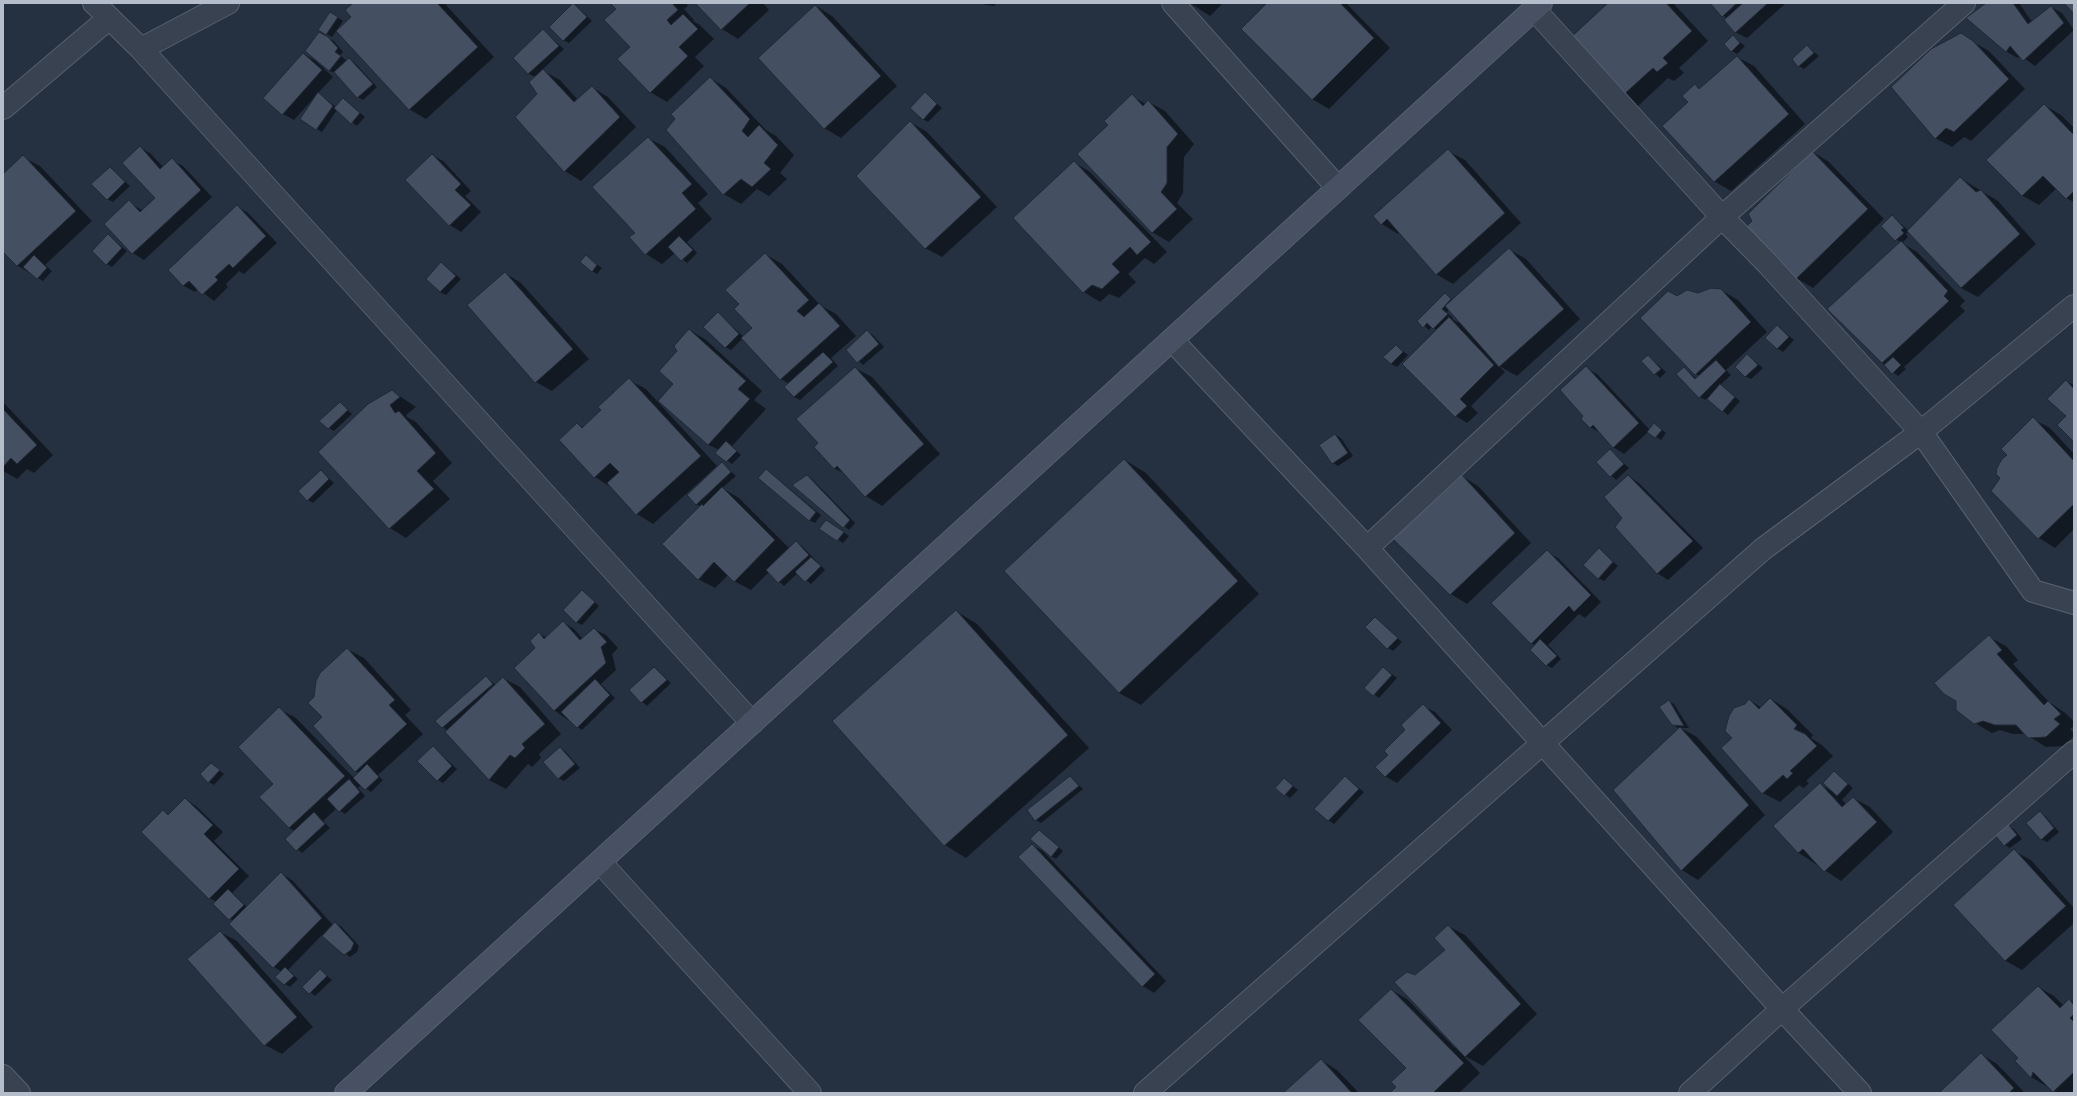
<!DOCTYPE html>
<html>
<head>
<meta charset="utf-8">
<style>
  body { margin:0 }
  #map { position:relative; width:2077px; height:1096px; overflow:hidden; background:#253040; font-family:"Titillium Web",sans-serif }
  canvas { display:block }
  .frame { position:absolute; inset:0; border:4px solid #b5bdcb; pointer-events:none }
</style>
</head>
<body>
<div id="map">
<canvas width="2077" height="1096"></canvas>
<div class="frame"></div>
</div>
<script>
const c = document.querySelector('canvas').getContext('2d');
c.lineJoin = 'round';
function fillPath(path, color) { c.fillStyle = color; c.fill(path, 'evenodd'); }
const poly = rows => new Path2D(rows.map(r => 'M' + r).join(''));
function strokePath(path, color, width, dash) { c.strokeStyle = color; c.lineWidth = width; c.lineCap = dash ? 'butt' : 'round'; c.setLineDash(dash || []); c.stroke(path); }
fillPath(poly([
  [355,3,444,3,494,57,426,119,409,109,352,17],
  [612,3,686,3,688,6,684,9,694,20,693,21,700,25,714,39,695,57,704,66,667,102,650,92,617,9],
  [697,3,763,3,769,10,738,39,722,29],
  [975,3,997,3,994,6],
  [1190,3,1223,3,1210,16],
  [1269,3,1346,3,1390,48,1329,109,1312,99],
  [1610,3,1673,3,1708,41,1679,68,1684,73,1674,81,1668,78,1638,106,1622,96],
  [1711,3,1786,3,1747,38,1735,32,1727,19],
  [1988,3,2019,3,2032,22,2051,7,2062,13,2074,30,2035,66,2020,55,2018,58,2007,52,1967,18],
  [574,4,592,21,569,43,563,40],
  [816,6,832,16,897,86,841,138,824,128],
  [336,16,343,21,332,37,319,30],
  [543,31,564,49,542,70,560,80,578,100,592,87,608,97,636,127,581,181,565,171,516,117,538,94,535,77,529,74,514,58],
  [319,33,334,41,343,52,340,55,347,61,349,59,354,62,377,87,363,100,358,97,336,73,329,71,306,51],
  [1961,35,1989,51,2025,89,1971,141,1964,137,1952,147,1935,138],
  [1733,37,1745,46,1737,54,1732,51],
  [1807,47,1819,56,1804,69,1799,66],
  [304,54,316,61,333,77,318,93,336,107,344,99,365,117,357,126,337,110,322,132,317,129,301,118,313,99,294,120,283,114],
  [1737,57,1754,66,1805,124,1731,191,1714,181,1690,103,1695,85,1701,89],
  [710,78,726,88,766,130,776,136,794,155,780,173,787,179,769,196,757,189,741,204,724,194],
  [925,93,942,108,928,122,923,119],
  [1132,96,1146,104,1149,102,1165,111,1194,144,1184,157,1183,193,1177,203,1193,219,1169,242,1152,232,1109,125],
  [2044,105,2061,115,2074,128,2074,202,2066,198,2057,188,2039,205,2023,196,1988,160],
  [910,122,927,132,997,207,942,257,925,248],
  [648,138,665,147,708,194,698,203,712,219,687,242,697,253,687,263,675,253,662,264,646,254,631,238,636,233],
  [140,147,151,154,163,167,172,160,183,166,212,197,144,260,133,253,129,202,143,211,156,198],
  [1448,151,1465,160,1521,223,1453,284,1436,274,1400,232,1398,234,1382,224],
  [1813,152,1829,162,1884,219,1813,288,1796,278,1753,221],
  [432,155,443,161,471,191,465,196,481,212,461,232,450,225],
  [23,157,40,166,92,221,45,265,52,271,43,281,18,266,3,250,3,176],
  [1074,162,1090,172,1167,252,1154,264,1145,258,1128,274,1136,282,1119,298,1109,294,1100,302,1084,292],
  [110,168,130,186,113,202,107,199],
  [1960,178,1998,201,2036,244,1978,297,1961,288,1909,231,1906,234,1908,237,1902,243,1917,252,1965,301,1960,306,1965,311,1904,367,1906,369,1898,376,1882,363,1901,243,1882,226,1892,216,1909,231],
  [237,206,248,213,277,243,244,274,239,271,226,284,228,287,214,301,198,289,195,292,184,286,169,270],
  [108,235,127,251,112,267,107,264],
  [1510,250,1526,259,1580,319,1517,376,1499,366,1505,372,1471,406,1478,413,1467,423,1456,416,1403,364,1437,330,1432,327,1429,330,1418,321,1445,294,1453,300],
  [1449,310,1463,325,1452,319,1453,318,1447,312],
  [765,254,782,264,820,305,836,314,856,336,831,358,838,366,800,400,794,397,789,384,781,379,743,338,731,350,725,347,718,314,744,337,753,328,740,305],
  [586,257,602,268,597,274,592,271],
  [442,263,461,279,446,295,440,292],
  [505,273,521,283,589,359,552,391,536,382],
  [1721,290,1738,300,1767,332,1726,370,1731,375,1720,385,1740,401,1728,415,1707,398,1705,400,1700,397,1684,368,1697,379,1700,376,1695,374,1677,298],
  [1778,327,1794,340,1783,352,1777,348],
  [690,330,706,340,762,391,754,400,766,409,732,446,741,455,732,464,717,453,719,450,709,445,660,401,675,384,679,352],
  [868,332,873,335,884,347,863,365,847,350],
  [1396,346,1408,355,1397,367,1391,364],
  [1648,356,1666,372,1660,378,1642,361],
  [1748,356,1763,368,1751,379,1745,376],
  [855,368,872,377,940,454,882,506,866,496,847,475,834,468,819,444],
  [1586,368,1597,374,1650,430,1655,424,1666,433,1661,440,1648,432,1624,454,1613,447,1602,434,1590,427,1585,416],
  [629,380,646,389,717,466,653,524,637,514,611,487,595,477,577,424,584,428],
  [2066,381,2074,385,2074,441,2068,416],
  [392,391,416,407,406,415,407,417,416,422,452,463,433,481,450,499,406,538,390,528,320,452],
  [3,402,53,455,34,473,27,469,17,479,3,471],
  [340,403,352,414,334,431,329,428],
  [2033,419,2050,428,2074,454,2074,529,2055,548,2039,538,2002,478,2009,455],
  [1336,435,1341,438,1353,456,1338,466,1333,463],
  [1610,450,1629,468,1616,480,1597,462],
  [1125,460,1146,473,1259,594,1141,705,1119,693],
  [722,464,736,476,722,488,739,498,790,549,797,543,802,546,825,570,811,584,798,573,784,586,769,572,751,590,734,581,728,575,715,588,698,579,701,507,696,504],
  [767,470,821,515,815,523,809,520],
  [321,471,334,483,313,503,308,500],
  [807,476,812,479,855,523,849,530,794,485],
  [1462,476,1478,486,1531,543,1467,604,1451,594,1394,539],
  [1628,476,1639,483,1703,548,1668,580,1657,573,1624,518],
  [832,524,849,536,843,543,821,529],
  [1599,550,1618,566,1604,581,1598,578],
  [1547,552,1558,558,1601,602,1585,618,1579,614,1548,645,1561,659,1552,668,1547,665,1535,646,1492,603],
  [582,592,599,606,582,625,576,622],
  [956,611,977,624,1089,748,966,858,945,845,833,721],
  [1375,618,1402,642,1393,651,1388,648],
  [563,622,574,629,583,639,594,629,606,635,618,648,612,654,616,670,601,684,615,698,582,730,554,710,536,648,539,633,547,638],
  [1989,637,2006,646,2018,660,2013,664,2049,702,2064,712,2074,721,2074,726,2070,729,2074,733,2074,736,2063,746,2046,747,2025,734,2013,734,2000,730,1992,733,1975,723],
  [347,649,364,658,411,710,405,715,423,734,378,775,383,780,371,792,361,785,358,788,365,796,345,814,337,808,323,821,330,828,302,853,286,839,295,831,289,828,260,797,275,784,279,709,296,718,354,778,359,773,356,771,323,717,315,698],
  [655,668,671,683,647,706,630,690],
  [1384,668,1397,678,1379,698,1366,688],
  [486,677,496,685,503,678,520,687,561,734,539,754,541,758,532,767,528,764,506,789,489,780,448,731,436,721],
  [1771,699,1787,709,1813,735,1811,738,1822,745,1833,756,1806,781,1809,783,1804,788,1799,785,1780,802,1763,793,1733,738,1749,700,1762,708],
  [1669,701,1674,704,1689,728,1678,728,1673,724],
  [1423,706,1435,712,1452,730,1397,783,1385,776,1389,755],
  [1681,728,1697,737,1765,815,1698,880,1682,870,1615,791],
  [433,747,457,769,443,783,438,780],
  [560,748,565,751,580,768,564,781,558,778],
  [211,764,224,774,214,785,209,782],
  [1834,772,1853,788,1842,800,1846,804,1853,798,1870,807,1893,832,1841,881,1799,853,1820,784,1832,791],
  [1070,777,1083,789,1041,823,1036,820],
  [1345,777,1364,792,1334,824,1328,820],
  [1284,779,1298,790,1290,798,1277,788],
  [185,799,196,806,223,832,214,841,249,876,232,893,247,907,281,873,292,880,333,925,335,923,341,926,359,946,357,952,350,957,322,935,288,970,298,979,290,987,285,984,282,972,274,967,233,921,215,904,217,902,209,898,163,811,170,815],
  [2040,813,2045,816,2059,832,2047,842,2041,839],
  [2008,826,2014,829,2022,839,2010,848,2005,845],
  [1039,831,1063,851,1056,859,1051,856],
  [1032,845,1043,851,1166,981,1154,993,1143,986],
  [2014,851,2031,860,2074,908,2074,923,2022,970,2006,961,1955,905],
  [1448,926,1465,935,1537,1014,1483,1066,1463,1055,1480,1073,1459,1093,1391,1093,1398,1087,1407,1068,1391,990,1407,999,1455,1048,1457,1047,1415,976,1447,950],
  [220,932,237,941,313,1027,282,1054,265,1045],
  [320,970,332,980,315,996,304,987],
  [2038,987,2054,996,2064,1006,2070,1000,2074,1002,2074,1093,2058,1093,2031,1077,2017,1061,2020,1058],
  [1981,1054,1997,1064,2025,1093,1940,1093],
  [1321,1060,1337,1070,1359,1093,1284,1093]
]), '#0007');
const building = poly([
  [353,3,437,3,478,47,409,110,336,31,351,17,345,10,353,3],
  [573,3,587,17,563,41,549,27,573,3],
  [610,3,672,3,678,10,667,20,671,25,683,14,698,29,679,47,688,56,650,93,617,59,630,47,604,20,616,9,610,3],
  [695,3,750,3,721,30,695,3],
  [1267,3,1340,3,1374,38,1312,100,1241,29,1267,3],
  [1608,3,1666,3,1692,31,1663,58,1668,63,1657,72,1653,68,1621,97,1568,40,1608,3],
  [1710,3,1737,3,1722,17,1710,3],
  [1743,3,1768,3,1735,33,1724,20,1743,3],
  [1986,3,2013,3,2028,24,2051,6,2064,23,2023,61,2010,46,2006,52,1966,18,1986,3],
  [2064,3,2074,3,2074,14,2064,3],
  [815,5,881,76,824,129,758,58,815,5],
  [330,12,338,17,326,35,318,30,330,12],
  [543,29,559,46,528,74,513,58,543,29],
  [319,32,328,37,338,48,335,52,341,56,329,71,305,51,319,32],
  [1961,33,1973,41,2009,79,1954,132,1946,128,1935,139,1891,87,1931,49,1961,33],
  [1733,35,1740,43,1731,52,1724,44,1733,35],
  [1807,45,1814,53,1798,67,1792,59,1807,45],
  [303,53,322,70,282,115,263,98,303,53],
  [1737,56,1789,114,1714,182,1662,126,1688,102,1682,96,1695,84,1699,89,1737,56],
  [349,58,373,84,357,98,334,72,349,58],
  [543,69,574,102,592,86,620,117,564,172,515,117,537,94,529,82,543,69],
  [710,77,750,119,742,131,748,137,759,125,778,145,764,163,771,169,752,187,741,179,723,195,666,130,675,119,671,114,710,77],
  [318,92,333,106,316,130,300,119,318,92],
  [925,92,937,104,923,120,910,108,925,92],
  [1132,94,1143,106,1148,100,1178,134,1167,147,1167,183,1161,192,1177,209,1152,233,1077,154,1108,125,1104,121,1132,94],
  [343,98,360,113,351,124,334,108,343,98],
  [2044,104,2074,135,2074,191,2066,199,2043,176,2022,196,1986,160,2044,104],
  [910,121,981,197,925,249,856,176,910,121],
  [648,137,692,184,682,193,696,209,645,255,629,237,635,233,592,187,648,137],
  [140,146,160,169,172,158,201,190,132,254,104,224,129,200,140,212,155,198,122,163,140,146],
  [1448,149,1505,213,1436,275,1387,219,1381,225,1373,216,1448,149],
  [1812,151,1868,209,1796,279,1745,228,1752,221,1748,214,1812,151],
  [432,154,461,184,455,190,471,205,449,226,405,180,432,154],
  [23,155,76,211,17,266,3,252,3,174,23,155],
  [1074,161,1151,242,1137,255,1130,247,1112,264,1120,272,1102,289,1092,285,1083,293,1013,218,1074,161],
  [110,167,125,182,107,200,91,184,110,167],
  [1960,177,1976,192,1981,190,2020,234,1961,288,1907,231,1960,177],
  [237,205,266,236,233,268,229,264,215,277,218,280,202,295,189,281,183,286,168,270,237,205],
  [1892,215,1904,228,1901,230,1904,233,1895,241,1881,226,1892,215],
  [108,234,122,248,106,265,92,251,108,234],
  [679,236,693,250,681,261,668,247,679,236],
  [1901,241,1948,291,1944,296,1949,301,1882,363,1827,309,1901,241],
  [1509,248,1564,309,1499,367,1445,306,1509,248],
  [765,253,809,300,797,311,804,317,819,303,840,326,780,380,741,338,752,328,734,309,739,304,725,290,765,253],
  [34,255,47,268,37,279,23,267,34,255],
  [586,255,597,265,592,272,580,262,586,255],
  [441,262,456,276,440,292,426,279,441,262],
  [505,272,573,349,535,383,467,305,505,272],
  [1711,288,1721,289,1751,322,1695,375,1640,318,1668,291,1677,296,1687,290,1698,293,1711,288],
  [1445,293,1451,299,1442,309,1448,314,1433,329,1427,323,1423,328,1417,321,1445,293],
  [718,312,739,334,725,348,703,327,718,312],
  [1449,317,1494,365,1460,399,1467,406,1455,417,1402,364,1449,317],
  [1777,325,1789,337,1777,349,1765,338,1777,325],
  [689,329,746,381,738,389,750,399,708,445,658,401,673,384,659,371,677,351,674,346,689,329],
  [867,330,879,344,857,363,846,350,867,330],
  [1396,345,1403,352,1391,364,1383,357,1396,345],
  [823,352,833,362,794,397,784,387,823,352],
  [1747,354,1758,365,1745,377,1735,367,1747,354],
  [1648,355,1661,369,1654,375,1641,361,1648,355],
  [1893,357,1901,365,1892,374,1884,365,1893,357],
  [1716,360,1726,371,1699,398,1676,374,1684,367,1695,379,1716,360],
  [1586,366,1639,423,1613,448,1593,425,1590,428,1581,419,1583,416,1560,390,1586,366],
  [855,367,924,444,865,497,837,466,834,469,814,447,818,443,796,419,855,367],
  [629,378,701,456,636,515,607,483,619,472,610,463,594,478,559,440,577,423,582,428,601,410,598,407,629,378],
  [2066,380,2074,389,2074,442,2057,425,2066,416,2047,399,2066,380],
  [1720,384,1735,397,1722,412,1707,399,1720,384],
  [392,390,400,397,390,405,395,413,399,411,436,453,417,471,434,489,389,529,318,452,368,404,392,390],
  [340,402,348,410,328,429,319,421,340,402],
  [3,409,37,445,17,464,11,458,3,467,3,409],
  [2033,417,2074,461,2074,504,2038,539,1991,491,2000,478,1996,474,1997,468,2002,459,2007,455,2001,449,2033,417],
  [1654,423,1662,430,1655,438,1647,432,1654,423],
  [1335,434,1348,453,1332,464,1319,445,1335,434],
  [726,441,737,451,726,462,715,453,726,441],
  [1610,449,1624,464,1610,477,1596,462,1610,449],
  [1124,459,1238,581,1119,693,1004,571,1124,459],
  [722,462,731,472,696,505,687,495,722,462],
  [766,469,816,512,809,521,758,478,766,469],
  [321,470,329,479,307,501,298,491,321,470],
  [807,475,850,520,843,528,792,485,807,475],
  [1462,475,1515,533,1450,595,1393,539,1462,475],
  [1628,475,1693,541,1657,574,1615,527,1622,518,1604,497,1628,475],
  [722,487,775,540,734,582,714,562,698,580,662,544,702,504,703,506,722,487],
  [826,520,844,532,837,541,819,529,826,520],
  [796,541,809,555,778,583,766,570,796,541],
  [1599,548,1613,562,1598,579,1583,565,1599,548],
  [1547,550,1591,595,1574,612,1569,606,1531,644,1491,603,1547,550],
  [811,557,821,566,805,582,795,572,811,557],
  [582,590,595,602,576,623,563,610,582,590],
  [956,610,1068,735,944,846,832,721,956,610],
  [1375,617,1398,638,1387,649,1365,627,1375,617],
  [563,621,580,640,594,628,607,642,601,647,606,663,554,711,514,668,535,648,530,641,539,632,544,639,563,621],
  [1989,635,2002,650,1997,654,2044,705,2048,701,2061,714,2054,719,2060,724,2046,737,2028,738,2016,725,1995,725,1983,721,1974,724,1956,710,1956,701,1944,694,1934,683,1989,635],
  [1540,639,1557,656,1546,666,1530,650,1540,639],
  [347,648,395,700,389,705,407,724,355,772,313,726,322,717,308,703,314,697,316,681,320,673,347,648],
  [654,667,667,680,641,703,629,690,654,667],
  [1383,667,1392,675,1373,696,1364,688,1383,667],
  [486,676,493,684,442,728,435,721,486,676],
  [503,677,545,724,522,744,525,748,515,758,510,755,489,780,445,732,503,677],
  [595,679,610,695,577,728,561,712,595,679],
  [1770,698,1797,725,1794,729,1805,734,1817,746,1790,771,1793,773,1787,779,1783,775,1762,794,1721,748,1732,738,1725,731,1729,716,1734,708,1745,704,1749,699,1759,709,1770,698],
  [1669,700,1684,726,1672,725,1659,707,1669,700],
  [1423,704,1441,723,1385,777,1375,767,1388,755,1384,751,1405,730,1401,725,1423,704],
  [279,707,345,776,289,828,259,797,273,784,238,747,279,707],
  [1680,727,1749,805,1681,871,1613,790,1680,727],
  [433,746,452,766,437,781,417,761,433,746],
  [560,747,575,764,558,779,543,762,560,747],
  [211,763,220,770,208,783,200,774,211,763],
  [367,764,379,777,365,790,353,778,367,764],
  [1834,771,1848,784,1837,796,1823,783,1834,771],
  [1070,776,1079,786,1035,821,1027,810,1070,776],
  [1345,776,1359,789,1328,821,1314,809,1345,776],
  [1284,778,1293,786,1284,796,1275,788,1284,778],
  [349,779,360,792,339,812,327,799,349,779],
  [1820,783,1842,807,1853,797,1877,822,1824,872,1803,849,1798,853,1773,826,1820,783],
  [185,798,213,825,204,834,239,869,209,899,141,832,163,810,168,815,185,798],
  [2040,811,2054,828,2041,840,2026,823,2040,811],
  [314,812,325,824,296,851,285,839,314,812],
  [2008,824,2017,835,2004,846,1995,835,2008,824],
  [1039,830,1059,847,1051,857,1030,839,1039,830],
  [1032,844,1155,974,1142,987,1018,857,1032,844],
  [2014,849,2066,906,2005,961,1953,905,2014,849],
  [281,872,322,918,273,968,229,924,281,872],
  [228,889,244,905,229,920,213,904,228,889],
  [335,922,354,943,351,950,344,955,322,936,335,922],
  [1448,925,1521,1004,1465,1057,1394,982,1407,972,1415,975,1445,950,1434,938,1448,925],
  [220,931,297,1017,264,1046,187,959,220,931],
  [285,967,294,976,284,985,275,977,285,967],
  [320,969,327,976,309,994,302,987,320,969],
  [2038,986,2060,1008,2069,999,2074,1005,2074,1014,2070,1018,2074,1022,2074,1072,2053,1092,2033,1072,2031,1078,2015,1061,2018,1058,1991,1030,2038,986],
  [1391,989,1464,1063,1433,1093,1390,1093,1396,1087,1391,1082,1406,1068,1358,1020,1391,989],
  [1981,1053,2014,1088,2009,1093,1939,1093,1981,1053],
  [1321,1059,1352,1093,1283,1093,1321,1059]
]);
fillPath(building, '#445062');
strokePath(building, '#202937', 1);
const street = poly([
  [94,3,141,49,752,723],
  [1173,3,1338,188],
  [1534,9,1722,217,1767,263,1921,432,2033,591,2074,603],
  [141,49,228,3],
  [3,108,108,19],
  [1172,340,1367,548,1782,1009,1860,1093],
  [1367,548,1722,217,1964,3],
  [600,862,810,1093],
  [3,1076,19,1093],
  [1145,1093,1763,549,1921,432,2074,306],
  [1690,1093,1782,1009,2074,752]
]);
const secondary = poly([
  [346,1093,1541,3]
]);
strokePath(street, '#57606e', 24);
strokePath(secondary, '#57606e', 24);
strokePath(street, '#394250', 22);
strokePath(secondary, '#475163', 22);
</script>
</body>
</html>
